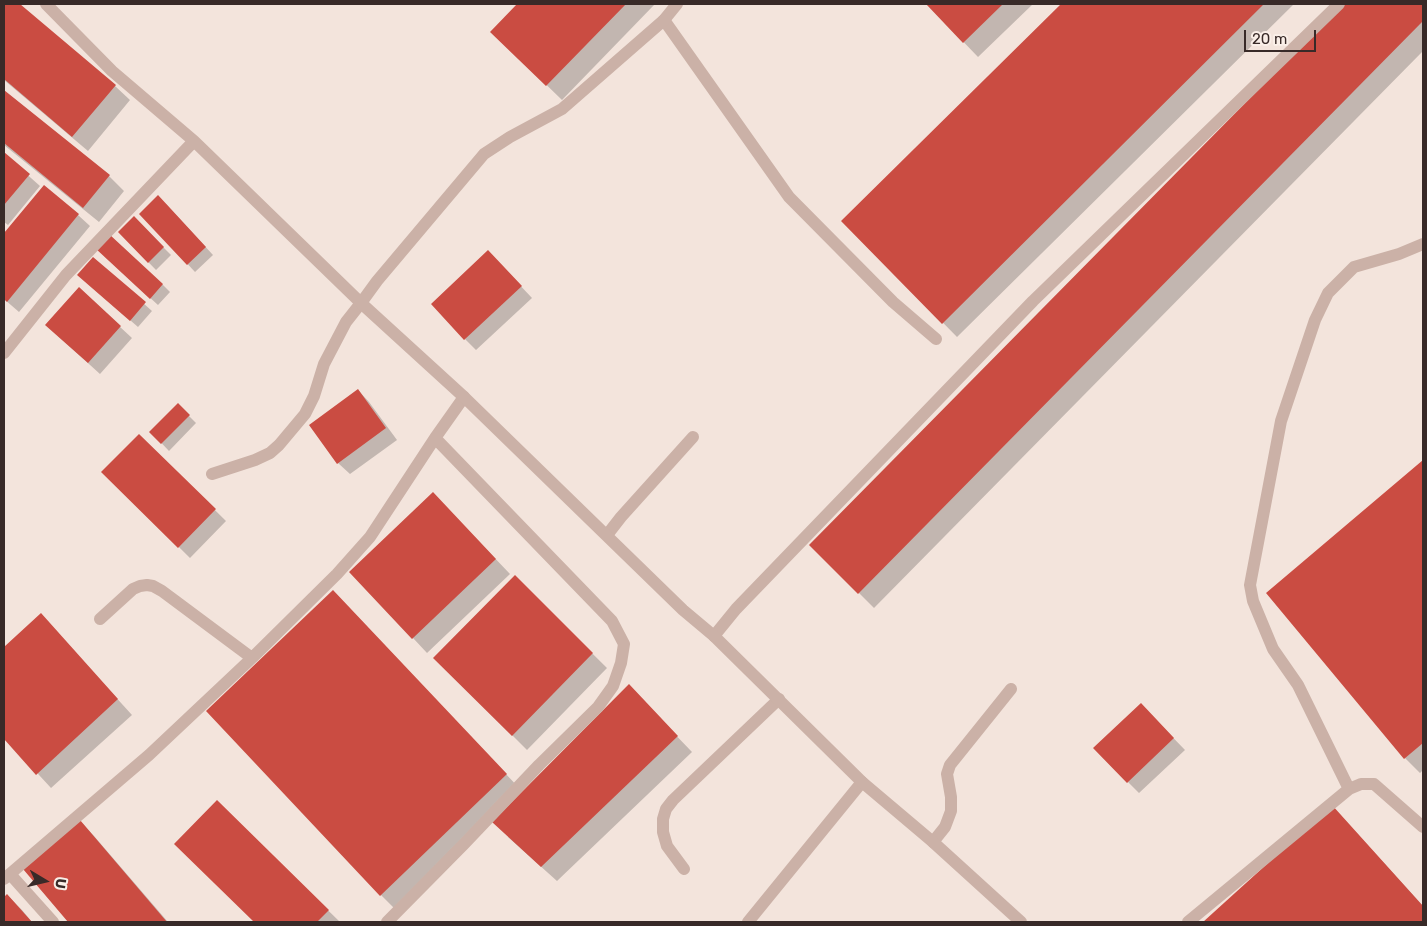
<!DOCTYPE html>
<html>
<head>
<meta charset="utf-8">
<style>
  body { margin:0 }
  #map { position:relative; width:1427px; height:926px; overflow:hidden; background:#f3e4dc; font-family:Rubik,sans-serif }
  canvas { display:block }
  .frame { position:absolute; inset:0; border:5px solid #382a28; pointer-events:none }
  .north { position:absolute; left:20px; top:856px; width:50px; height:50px; -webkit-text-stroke:4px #faefe8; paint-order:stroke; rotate:99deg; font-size:14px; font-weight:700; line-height:20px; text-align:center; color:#382a28 }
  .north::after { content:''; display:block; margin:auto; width:18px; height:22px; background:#382a28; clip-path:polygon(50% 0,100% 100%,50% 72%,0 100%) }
  .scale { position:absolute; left:1244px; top:30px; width:72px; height:22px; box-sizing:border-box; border:2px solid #382a28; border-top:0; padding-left:6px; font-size:15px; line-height:18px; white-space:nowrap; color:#382a28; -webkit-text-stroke:4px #faefe8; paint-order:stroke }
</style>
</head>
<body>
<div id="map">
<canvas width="1427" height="926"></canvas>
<div class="frame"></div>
<div class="north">U</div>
<div class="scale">20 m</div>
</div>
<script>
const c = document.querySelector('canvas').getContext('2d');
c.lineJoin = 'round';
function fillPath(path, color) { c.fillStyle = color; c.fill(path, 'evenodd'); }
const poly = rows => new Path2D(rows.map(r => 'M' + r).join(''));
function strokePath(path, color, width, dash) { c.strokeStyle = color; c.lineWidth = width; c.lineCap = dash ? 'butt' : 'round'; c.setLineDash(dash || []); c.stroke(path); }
fillPath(poly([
  [4,4,18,4,115,86,130,100,88,151,4,80],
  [519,4,655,4,562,100,492,32],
  [927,4,1033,4,978,57],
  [1063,4,1294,4,957,337,843,221],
  [1345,4,1423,4,1423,51,874,608,811,545],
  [4,91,109,176,124,191,99,222,4,145],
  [4,154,40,186,8,225,4,222],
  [44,186,78,215,90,226,19,312,4,299,4,235],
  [166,204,213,255,195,272,141,214],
  [134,218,171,255,156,270,119,232],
  [104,256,162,284,170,292,158,305],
  [93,258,152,311,138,327,86,282],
  [499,263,532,298,476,350,465,339],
  [79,289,132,338,100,374,58,336],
  [358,390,369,402,397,440,350,474,338,463,311,425],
  [178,405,196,423,169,451,151,432],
  [139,435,226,521,190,558,103,472],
  [1423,462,1423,770,1420,773,1405,758,1268,593],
  [447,508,510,574,427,653,413,638],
  [515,577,607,668,527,750,435,658],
  [347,606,521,790,395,909,381,895],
  [41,615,132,715,51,788,4,737,4,649],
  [643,701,692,752,557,881,508,837],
  [1152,716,1185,750,1139,793,1128,782],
  [217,802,340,922,256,922,176,844],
  [1332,806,1423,906,1423,922,1205,922],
  [80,821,94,836,168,922,70,922,25,869],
  [7,895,22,910,32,922,4,922,4,898]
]), '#0003');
fillPath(poly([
  [4,4,20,4,116,85,72,137,4,79],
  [517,4,626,4,546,86,490,32],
  [926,4,1003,4,963,43],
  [1061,4,1264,4,942,324,841,221],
  [1343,4,1423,4,1423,21,858,594,809,545],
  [4,90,110,175,83,208,4,143],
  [4,152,30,174,4,205],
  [44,185,79,214,7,302,4,299,4,233],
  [158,195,206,247,187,265,139,214],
  [134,216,164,247,148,263,118,232],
  [109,234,163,284,150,299,95,248],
  [488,250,522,286,464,340,431,304],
  [93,257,146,302,130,321,77,275],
  [79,287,121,326,88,363,45,325],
  [358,389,386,428,337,464,309,425],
  [178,403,190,415,161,444,149,432],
  [139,434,216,509,178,548,101,472],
  [1423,460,1423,743,1404,759,1266,593],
  [433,492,496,559,412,639,349,572],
  [515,575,593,653,512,736,433,658],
  [333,590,507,774,380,896,206,711],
  [41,613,118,699,36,775,4,739,4,647],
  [629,684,678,736,541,867,492,822],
  [1141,703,1174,738,1127,783,1093,748],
  [217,800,329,910,317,922,254,922,174,844],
  [1332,805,1423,906,1423,922,1203,922],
  [80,820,167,922,68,922,23,869],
  [7,894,32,922,4,922,4,897]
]), '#ca4c42');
strokePath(poly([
  [664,20,789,197,893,302,936,339],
  [212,474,255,460,270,453,279,445,305,414,314,396,324,364,346,322,361,303],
  [607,535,621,517,693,437],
  [100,619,133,589,140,586,147,585,153,586,162,591,252,658],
  [714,636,736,609,1033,301,1339,4],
  [1349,789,1298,685,1273,649,1253,601,1250,585,1281,421,1315,320,1328,293,1354,267,1399,254,1423,244],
  [933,842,945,827,951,811,951,797,947,774,950,765,1011,689],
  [684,869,667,846,663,832,663,819,666,809,673,800,779,699],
  [10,874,53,922],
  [4,879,149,755,252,658,337,574,370,537,435,438,464,397],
  [387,922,464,844,539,765,598,707,613,686,621,663,624,644,612,621,435,438],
  [748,922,862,782],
  [1188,922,1349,789,1361,784,1374,784,1423,827]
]), '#cbb1a7', 12);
strokePath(poly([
  [46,4,112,71,194,141,361,303,464,397,683,610,714,636,862,782,933,842,1021,922],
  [361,303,377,281,484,154,510,137,562,109,664,20,677,4],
  [4,353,66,275,194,141]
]), '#cbb1a7', 12);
</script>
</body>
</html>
